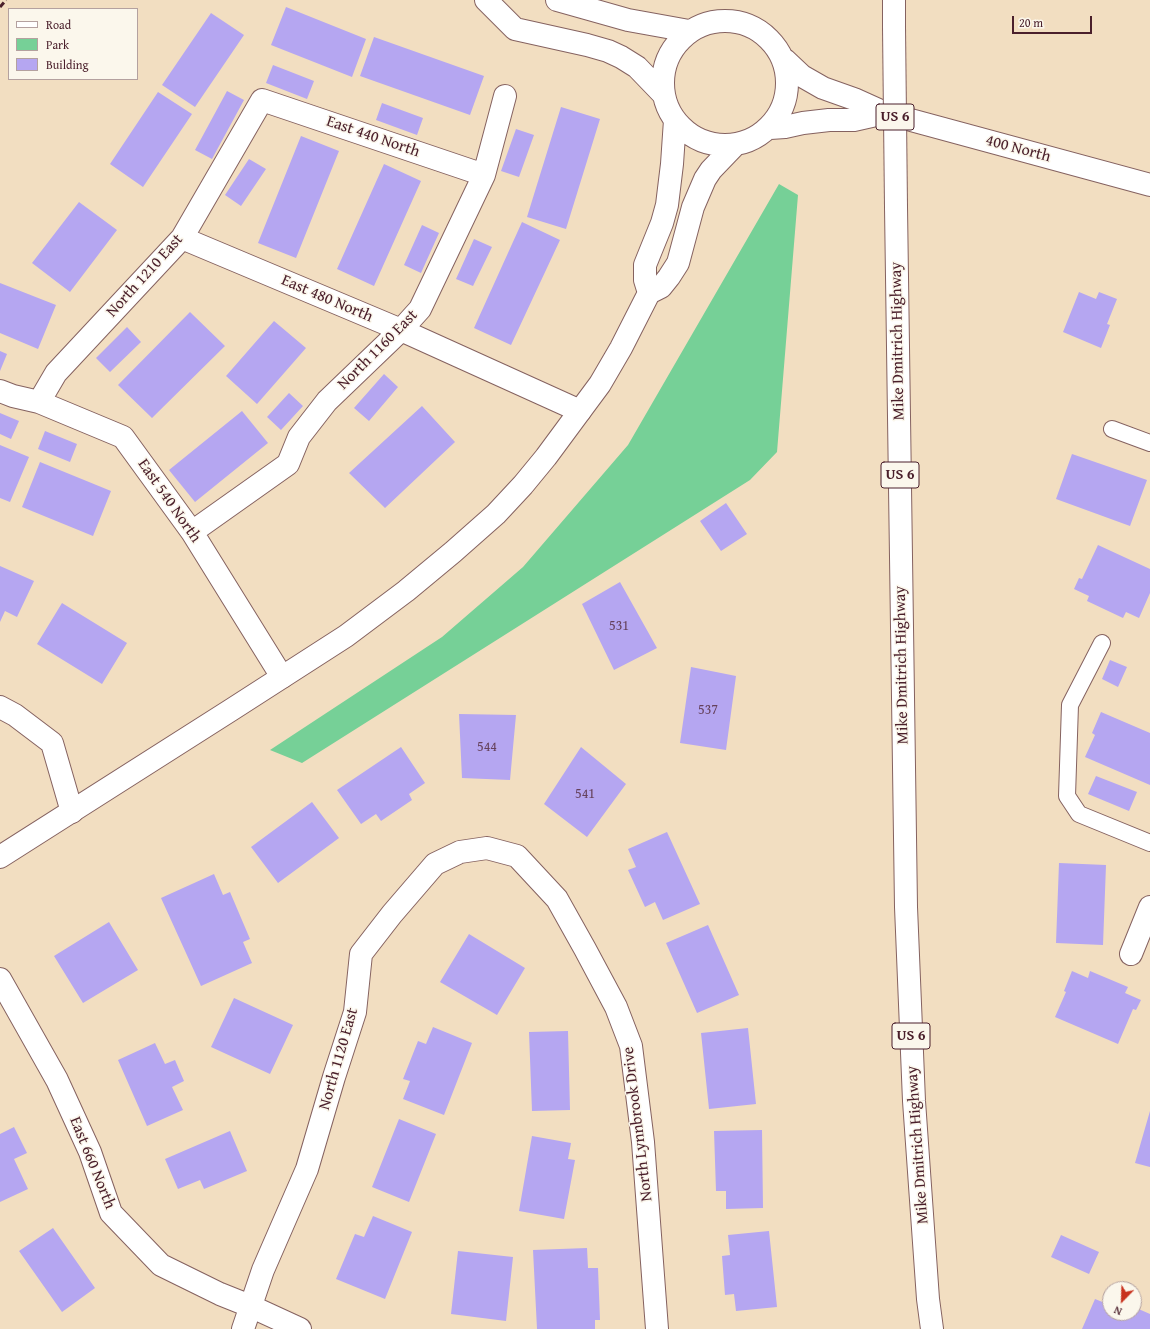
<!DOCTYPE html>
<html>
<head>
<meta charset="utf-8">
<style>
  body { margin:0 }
  #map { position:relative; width:1150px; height:1329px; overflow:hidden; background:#f2dec1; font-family:"Gentium Book Plus",serif }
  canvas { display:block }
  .legend { position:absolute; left:8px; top:8px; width:130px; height:72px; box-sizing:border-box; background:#fbf7ec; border:1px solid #b4a19f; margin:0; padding:5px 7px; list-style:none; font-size:12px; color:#4a1f2b }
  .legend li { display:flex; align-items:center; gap:8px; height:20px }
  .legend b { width:20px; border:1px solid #b4a19f }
  .north { position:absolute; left:1102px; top:1281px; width:40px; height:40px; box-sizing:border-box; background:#fbf7ec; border:1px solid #b4a19f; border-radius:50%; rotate:203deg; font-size:11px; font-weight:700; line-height:16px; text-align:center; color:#4a1f2b }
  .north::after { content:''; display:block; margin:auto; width:14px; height:18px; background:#c8321e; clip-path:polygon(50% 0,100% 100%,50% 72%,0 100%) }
  .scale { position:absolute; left:1012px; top:16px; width:80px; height:18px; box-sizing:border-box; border:2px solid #4a1f2b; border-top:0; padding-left:5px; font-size:12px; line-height:14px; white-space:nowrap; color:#4a1f2b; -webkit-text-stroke:3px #fbf7ec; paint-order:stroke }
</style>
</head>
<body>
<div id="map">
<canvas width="1150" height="1329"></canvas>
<ul class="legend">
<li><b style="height:5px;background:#fff"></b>Road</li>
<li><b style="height:11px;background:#76d097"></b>Park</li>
<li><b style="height:11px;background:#b5a6f1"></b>Building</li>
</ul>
<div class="north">N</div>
<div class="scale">20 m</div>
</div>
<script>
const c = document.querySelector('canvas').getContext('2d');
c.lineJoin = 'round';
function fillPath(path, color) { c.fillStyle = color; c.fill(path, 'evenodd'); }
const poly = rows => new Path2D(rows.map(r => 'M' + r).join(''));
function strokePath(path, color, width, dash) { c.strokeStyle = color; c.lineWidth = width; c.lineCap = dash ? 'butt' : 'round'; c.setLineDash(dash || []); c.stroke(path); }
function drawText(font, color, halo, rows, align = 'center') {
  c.font = font + ' "Gentium Book Plus",serif'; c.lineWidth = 3; c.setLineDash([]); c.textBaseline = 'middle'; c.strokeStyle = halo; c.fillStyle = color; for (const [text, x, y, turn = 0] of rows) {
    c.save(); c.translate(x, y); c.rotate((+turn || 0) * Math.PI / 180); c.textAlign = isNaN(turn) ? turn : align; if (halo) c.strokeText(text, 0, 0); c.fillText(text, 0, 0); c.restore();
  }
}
fillPath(poly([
  [779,184,798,195,777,452,750,480,636,552,302,763,270,750,442,637,523,567,628,445]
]), '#76d097');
fillPath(poly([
  [286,7,366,39,352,77,271,45],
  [211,13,244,35,195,107,162,85],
  [374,37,484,76,470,115,360,76],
  [273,65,314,81,307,99,266,83],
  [227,91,244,100,212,159,195,150],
  [158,92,192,114,143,187,110,164],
  [382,103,423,118,417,135,376,120],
  [561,107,600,119,566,229,527,217],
  [516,129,534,135,519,177,501,171],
  [301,136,339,151,296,258,258,243],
  [249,159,266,169,241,206,225,195],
  [384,164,421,181,374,286,337,269],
  [79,202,117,230,70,292,32,263],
  [522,222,560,240,511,345,474,328],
  [422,225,439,233,421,273,404,265],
  [474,239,492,247,473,286,456,279],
  [0,283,56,305,38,349,0,333],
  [1079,292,1096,299,1099,292,1117,299,1107,324,1110,325,1101,348,1063,332],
  [190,312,225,346,152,418,118,385],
  [274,321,306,348,257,404,226,376],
  [127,327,141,342,110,372,96,358],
  [0,351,7,354,0,371],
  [384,374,398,387,369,421,354,408],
  [289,393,303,406,281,430,267,417],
  [422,406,455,442,385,508,349,473],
  [242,411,268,443,195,502,169,470],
  [0,413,19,421,11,439,0,434],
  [45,431,77,444,70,462,38,449],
  [0,445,29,457,10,502,0,498],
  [1072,454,1147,480,1130,526,1056,499],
  [40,462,111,491,93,536,22,507],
  [726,503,747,534,721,551,700,521],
  [1098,545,1150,569,1150,593,1139,618,1126,612,1123,618,1087,601,1089,596,1074,589,1079,578,1082,579],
  [0,566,34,581,17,617,5,611,0,622],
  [620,582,657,648,614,670,582,604],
  [62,603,127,643,102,684,37,644],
  [1110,660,1127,667,1118,687,1102,679],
  [691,667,736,676,726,750,680,743],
  [1101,712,1150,733,1150,785,1085,757,1095,735,1092,733],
  [459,714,516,715,510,780,462,778],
  [401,747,425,783,409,794,412,800,381,821,376,814,361,824,337,790],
  [581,747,626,784,587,837,544,804],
  [1096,776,1137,792,1129,811,1088,794],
  [312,802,339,838,278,883,251,847],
  [667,832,700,904,663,920,655,902,645,907,628,870,636,867,628,849],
  [1059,863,1106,865,1103,945,1056,943],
  [214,874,223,895,230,892,250,939,243,942,252,963,201,986,161,898],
  [109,922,138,970,83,1003,54,956],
  [708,925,739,995,697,1013,666,943],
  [469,934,525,968,497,1015,440,982],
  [1072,971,1088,978,1090,971,1128,987,1125,993,1141,1000,1136,1010,1133,1009,1118,1044,1055,1017,1066,992,1064,991],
  [234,998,293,1025,270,1074,211,1047],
  [433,1027,472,1043,444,1115,403,1099,410,1081,403,1079,418,1041,426,1044],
  [748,1028,756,1104,709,1109,701,1033],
  [568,1031,570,1110,532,1111,529,1032],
  [155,1043,165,1064,175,1060,184,1081,172,1087,183,1110,147,1126,118,1060],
  [1150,1111,1150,1167,1135,1163],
  [399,1119,436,1134,409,1202,372,1187],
  [14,1127,27,1153,14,1159,28,1189,0,1202,0,1134],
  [762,1130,763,1208,726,1209,726,1191,716,1191,714,1131],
  [230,1131,247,1171,204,1189,200,1180,178,1189,165,1159],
  [532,1136,571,1143,568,1159,575,1160,564,1219,519,1211],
  [373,1216,412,1232,385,1299,336,1279,355,1234,364,1237],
  [53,1228,95,1288,62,1312,19,1251],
  [769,1231,777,1307,736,1311,734,1294,725,1295,722,1256,730,1255,728,1235],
  [1061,1235,1099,1252,1089,1274,1051,1257],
  [587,1248,588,1268,598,1268,600,1320,595,1320,595,1329,537,1329,533,1250],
  [458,1251,513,1257,506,1321,451,1314],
  [1095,1299,1110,1305,1110,1313,1134,1313,1134,1307,1150,1314,1150,1329,1082,1329]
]), '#b5a6f1');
const lane = poly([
  [1112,429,1150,443],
  [1102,643,1070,705,1067,796,1079,814,1150,843]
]);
const street = poly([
  [182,238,401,330,580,411],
  [0,391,13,396,39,402,123,437,192,532,282,677],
  [39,402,56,373,182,238,262,100,484,175],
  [192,532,288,464,299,437,327,401,401,330,420,309,484,175,505,96],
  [0,707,15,715,52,743,72,812],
  [1131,954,1150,907],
  [0,979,57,1080,90,1152,111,1213,161,1265,220,1294,250,1306,300,1329],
  [243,1329,263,1270,307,1169,334,1077,355,1012,361,954,392,914,435,864,460,852,487,848,517,856,557,899,585,949,616,1007,631,1046,643,1142,657,1329]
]);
const secondary = poly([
  [486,0,515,29,587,45,608,51,621,57,637,67,663,94],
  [557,0,628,20,689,31],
  '663 83a62 62 0 1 1 124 0a62 62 0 1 1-124 0Z',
  [785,60,802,76,823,88,854,99,885,113,1150,185],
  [770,128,785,127,803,123,829,120,854,120,885,113],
  [649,293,645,280,645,265,662,223,667,205,672,164,675,120],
  [0,857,231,710,346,636,406,591,453,552,496,514,523,485,546,457,580,411,600,384,621,348,649,293,661,287,669,277,678,263,693,207,705,179,711,170,735,145]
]);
const highway = poly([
  [894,0,894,27],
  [896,207,906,907,914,1101,928,1299,932,1329]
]);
strokePath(lane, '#856260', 18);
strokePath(street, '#856260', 24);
strokePath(secondary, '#856260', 24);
strokePath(highway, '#856260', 24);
strokePath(lane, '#fff', 16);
strokePath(street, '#fff', 22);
strokePath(secondary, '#fff', 22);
strokePath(highway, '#fff', 22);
strokePath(poly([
  [0,7,6,0]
]), '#4a1f2b', 3, [6, 3]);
const highwayBridge = poly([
  [894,27,896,207]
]);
strokePath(highwayBridge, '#856260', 24, []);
strokePath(highwayBridge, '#fff', 22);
drawText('14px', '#65415c', null, [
  ["531",619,626],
  ["537",708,710],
  ["544",487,747],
  ["541",585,794]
]);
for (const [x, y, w] of [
  [895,117,38],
  [900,475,38],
  [911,1036,38]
]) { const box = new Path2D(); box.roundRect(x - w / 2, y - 13, w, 26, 3); c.fillStyle = '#fbf7ec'; c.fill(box); strokePath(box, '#4a1f2b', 1); }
drawText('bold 15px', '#4a1f2b', null, [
  ["US 6",895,117],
  ["US 6",900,475],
  ["US 6",911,1036]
]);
drawText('16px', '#4a1f2b', '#fbf7ec', [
  ["East 440 North",373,137,19],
  ["400 North",1018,149,15],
  ["North 1210 East",145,276,-48],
  ["East 480 North",327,299,23],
  ["Mike Dmitrich Highway",898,341,-91],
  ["North 1160 East",378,350,-45],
  ["East 540 North",169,501,55],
  ["Mike Dmitrich Highway",902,665,-91],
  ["North 1120 East",339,1059,-74],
  ["North Lynnbrook Drive",638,1124,-97],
  ["Mike Dmitrich Highway",918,1145,-94],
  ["East 660 North",92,1163,68]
]);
</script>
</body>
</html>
